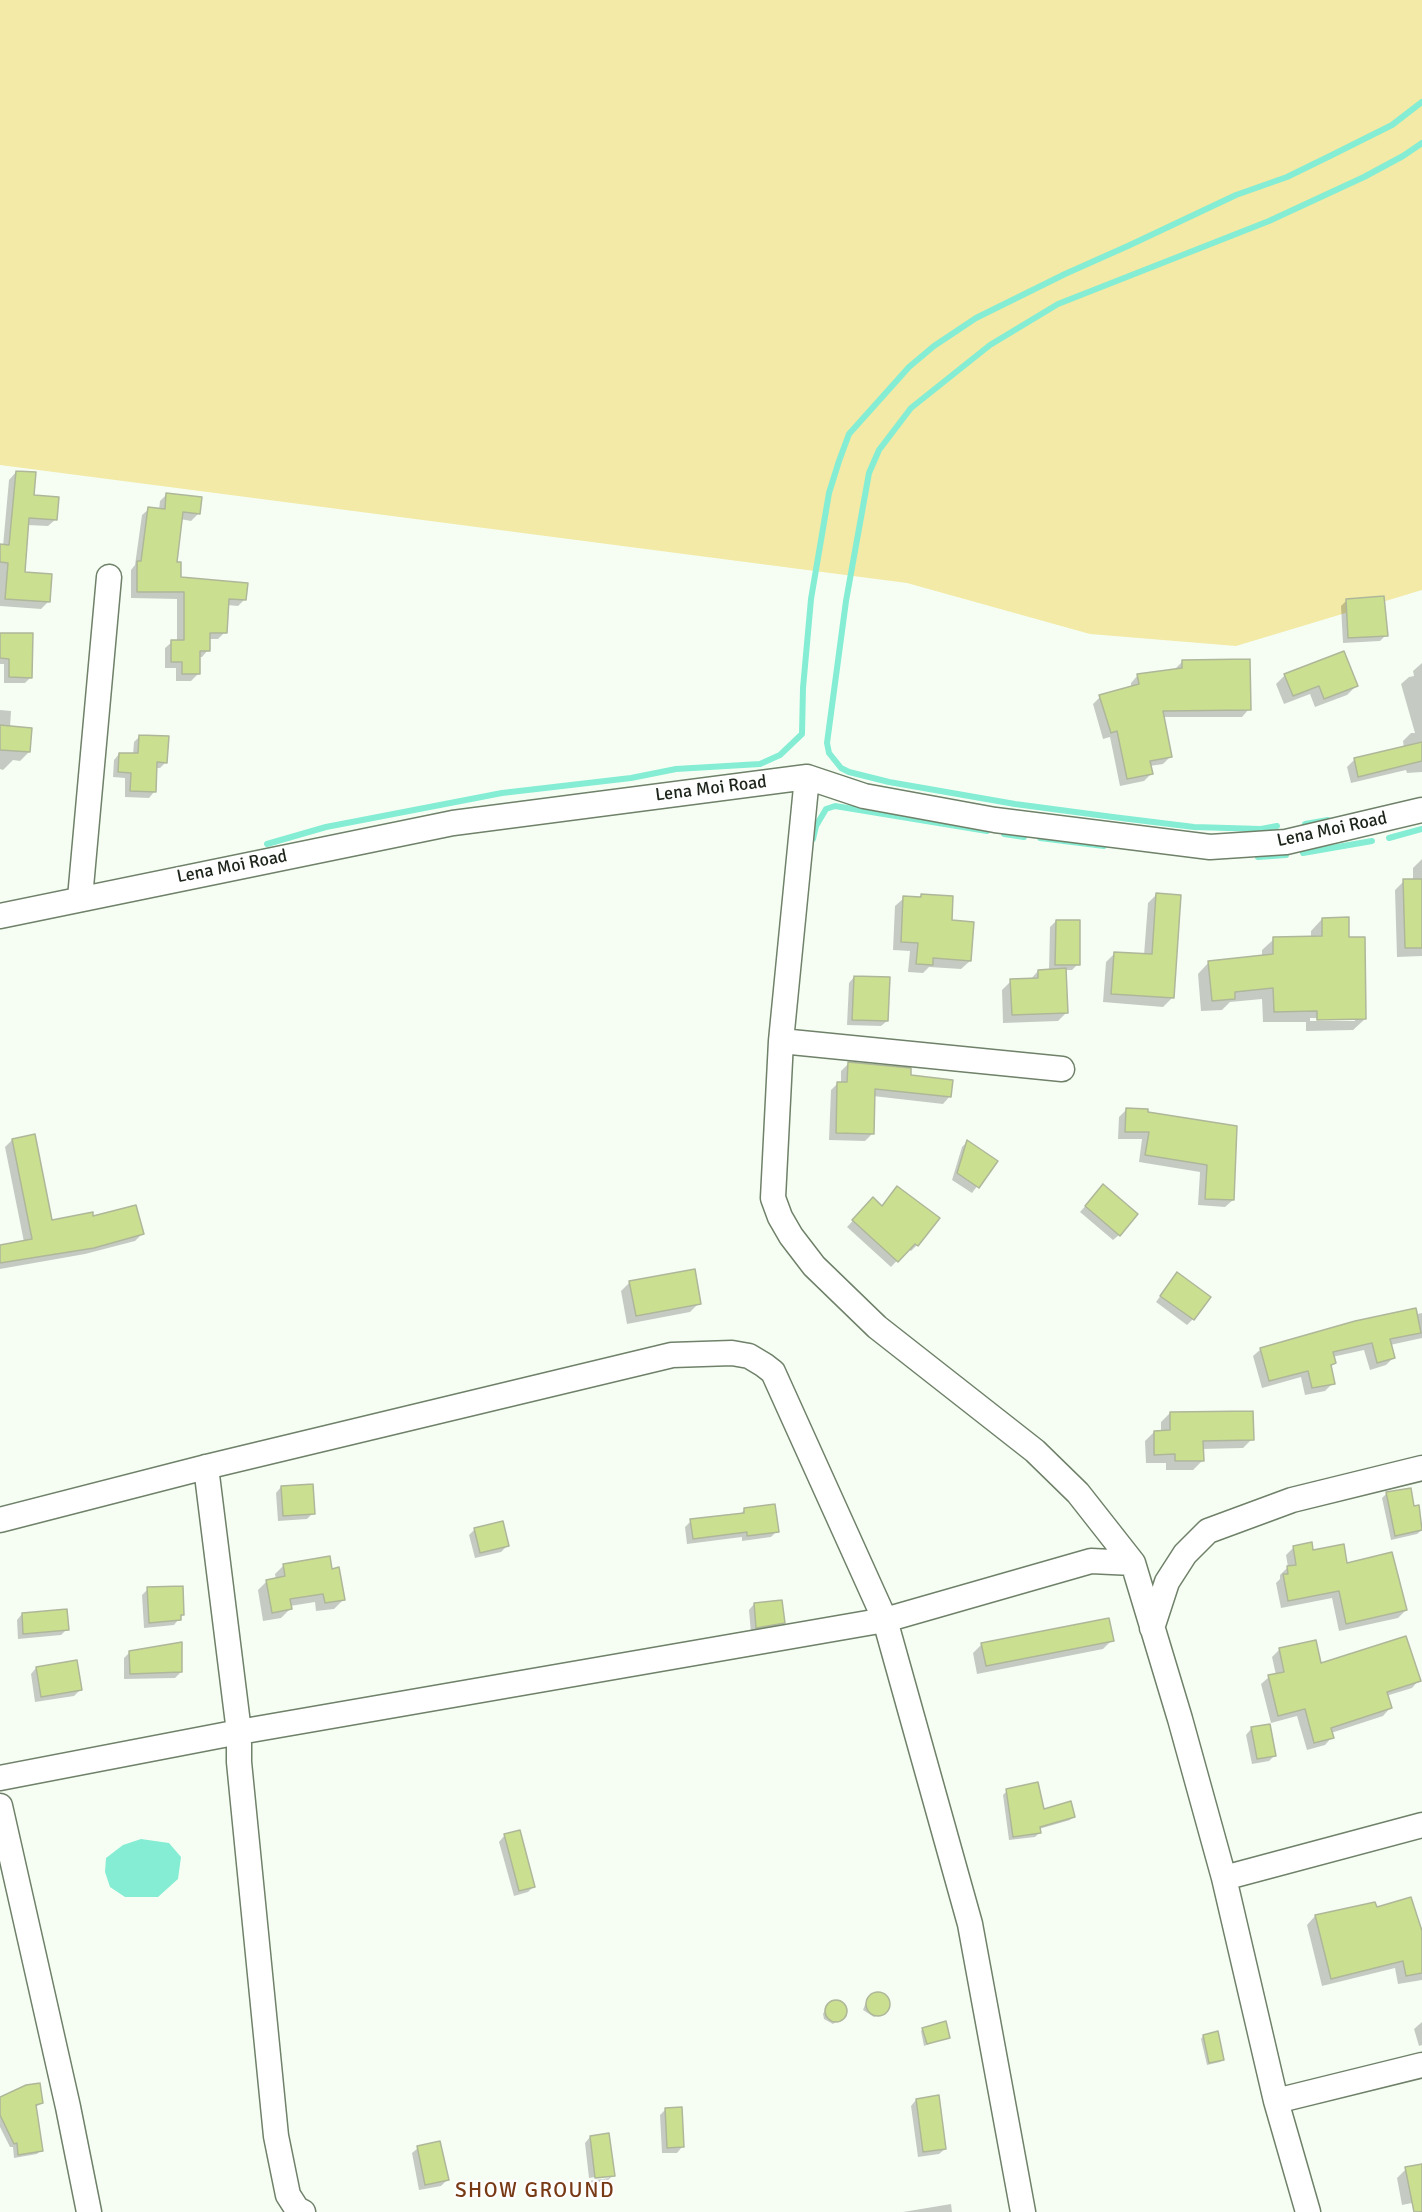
<!DOCTYPE html>
<html>
<head>
<meta charset="utf-8">
<style>
  body { margin:0 }
  canvas { display:block; background:#f6fef4 }
</style>
</head>
<body>
<canvas width="1422" height="2212"></canvas>
<script>
const c = document.querySelector('canvas').getContext('2d');
c.lineJoin = 'round';
function fillPath(path, color) { c.fillStyle = color; c.fill(path, 'evenodd'); }
const poly = rows => new Path2D(rows.map(r => 'M' + r).join(''));
function strokePath(path, color, width, dash) { c.strokeStyle = color; c.lineWidth = width; c.lineCap = dash ? 'butt' : 'round'; c.setLineDash(dash || []); c.stroke(path); }
function drawText(font, color, halo, rows, align = 'center') {
  c.font = font + ' Signika,sans-serif'; c.lineWidth = 4.5; c.setLineDash([]); c.textBaseline = 'middle'; c.strokeStyle = halo; c.fillStyle = color; for (const [text, x, y, turn = 0] of rows) {
    c.save(); c.translate(x, y); c.rotate((+turn || 0) * Math.PI / 180); c.textAlign = isNaN(turn) ? turn : align; if (halo) c.strokeText(text, 0, 0); c.fillText(text, 0, 0); c.restore();
  }
}
fillPath(poly([
  [0,0,1422,0,1422,590,1236,646,1090,634,907,583,0,465]
]), '#f2eaa6');
fillPath(poly([
  [141,1839,169,1843,181,1857,178,1879,158,1897,125,1897,110,1887,105,1872,106,1858,123,1845]
]), '#85edd3');
fillPath(poly([
  [16,472,32,496,56,519,48,526,27,525,23,573,49,601,41,609,0,606,0,546,3,546,9,480],
  [167,494,198,514,191,521,180,519,175,563,179,579,244,600,238,606,227,605,225,632,218,639,208,639,208,650,202,657,198,657,198,674,191,681,176,681,176,668,165,668,165,648,172,642,177,642,177,599,131,598,131,570,135,565,142,515,149,509,159,510,160,501],
  [1346,601,1386,635,1380,641,1343,643,1341,606],
  [0,634,31,677,25,683,4,683,4,664,0,664],
  [1183,661,1249,709,1242,717,1163,717,1170,757,1163,764,1150,766,1151,774,1144,781,1120,786,1110,737,1103,739,1093,704,1100,697,1131,688,1131,683,1138,675,1175,669],
  [1422,663,1422,772,1407,773,1406,770,1351,783,1347,767,1354,760,1404,748,1403,741,1411,733,1415,733,1401,684,1409,677,1414,676,1413,671],
  [1285,675,1356,686,1347,695,1315,707,1310,694,1284,704,1276,684],
  [0,710,11,711,10,728,29,752,20,761,13,760,3,770,0,769],
  [139,737,166,762,160,768,155,768,154,792,149,798,125,797,125,778,113,777,114,760,119,754,133,755,134,742],
  [1422,859,1422,956,1397,957,1395,890,1404,881,1413,881,1413,868],
  [1157,894,1172,998,1163,1007,1103,1002,1106,962,1115,953,1144,955,1148,903],
  [922,896,950,921,970,961,961,969,929,967,923,973,908,972,910,951,893,950,895,906,904,898,919,898],
  [1322,919,1348,938,1365,1019,1353,1030,1306,1031,1306,1022,1263,1022,1262,999,1230,1002,1222,1010,1201,1011,1198,974,1209,962,1262,957,1262,950,1274,939,1311,938,1311,931],
  [1310,1018,1355,1018,1355,1021,1310,1021],
  [1056,921,1078,964,1072,970,1065,970,1067,1012,1058,1021,1003,1023,1002,990,1011,981,1030,980,1038,971,1049,971,1050,927],
  [854,977,887,1021,881,1026,847,1025,849,983],
  [848,1064,909,1076,950,1096,943,1104,873,1096,872,1134,865,1141,829,1140,831,1090,838,1083,841,1083,841,1071],
  [1126,1110,1235,1127,1233,1200,1225,1207,1198,1205,1200,1172,1139,1162,1142,1139,1118,1139,1119,1117],
  [12,1140,51,1222,92,1218,142,1234,135,1241,85,1254,0,1269,0,1246,24,1242,5,1147],
  [967,1142,996,1161,972,1193,952,1180,962,1147],
  [1098,1192,1119,1235,1113,1240,1080,1212],
  [873,1199,882,1207,937,1218,917,1245,911,1251,908,1249,891,1267,847,1227],
  [1172,1280,1193,1319,1187,1325,1156,1302],
  [630,1282,699,1303,690,1312,627,1324,621,1291],
  [1422,1313,1422,1338,1390,1345,1393,1358,1386,1365,1370,1370,1364,1350,1332,1357,1334,1363,1330,1367,1333,1383,1325,1391,1305,1395,1301,1377,1262,1388,1253,1356,1261,1349],
  [1170,1413,1252,1439,1243,1448,1202,1449,1202,1461,1193,1470,1166,1470,1166,1463,1146,1463,1145,1441,1154,1432,1161,1432,1161,1422],
  [281,1487,313,1513,307,1519,278,1521,276,1493],
  [1387,1493,1413,1508,1422,1530,1417,1534,1391,1540,1382,1498],
  [744,1510,777,1531,771,1537,742,1541,742,1537,687,1544,685,1527,691,1521,740,1515],
  [475,1529,507,1546,501,1552,475,1558,469,1535],
  [1293,1548,1346,1564,1406,1610,1398,1618,1339,1631,1332,1598,1281,1608,1276,1583,1280,1579,1280,1575,1288,1567,1286,1555],
  [284,1565,330,1571,343,1600,334,1609,316,1611,315,1602,290,1606,290,1609,281,1618,263,1621,258,1590,267,1581,276,1580,275,1574],
  [148,1589,183,1614,174,1625,144,1628,142,1595],
  [754,1604,783,1622,777,1628,751,1633,749,1610],
  [22,1614,67,1629,61,1635,18,1639,17,1620],
  [1112,1640,1103,1649,977,1674,973,1653,982,1644],
  [1280,1649,1320,1665,1419,1680,1412,1688,1386,1696,1390,1708,1383,1716,1331,1733,1332,1737,1325,1745,1307,1750,1297,1716,1271,1723,1261,1684,1269,1677,1276,1675,1272,1657],
  [130,1652,181,1672,175,1678,124,1679,124,1658],
  [36,1668,80,1690,74,1696,35,1702,31,1674],
  [1251,1729,1275,1755,1269,1761,1252,1764,1246,1735],
  [1007,1791,1043,1811,1074,1816,1070,1820,1039,1829,1039,1833,1035,1837,1009,1840,1003,1795],
  [519,1832,534,1886,528,1892,514,1896,499,1842,504,1836],
  [1376,1909,1422,1928,1422,1980,1398,1984,1395,1968,1322,1986,1307,1925,1315,1916],
  [873,1995,883,1995,888,2004,883,2012,874,2017,863,2010,866,2002],
  [836,2001,846,2008,844,2016,833,2024,824,2019,823,2014,827,2006],
  [1422,2022,1422,2045,1419,2046,1414,2029],
  [923,2029,948,2037,924,2046,921,2031],
  [1203,2036,1223,2059,1220,2062,1207,2065,1201,2039],
  [0,2099,42,2103,34,2108,41,2150,37,2154,14,2158,13,2147,10,2147,0,2127],
  [916,2100,945,2149,939,2154,918,2157,911,2106],
  [666,2109,682,2147,677,2153,662,2153,660,2115],
  [590,2137,613,2175,607,2181,590,2183,589,2181,609,2178,609,2175,589,2178,585,2143],
  [418,2148,447,2180,441,2186,419,2190,412,2153],
  [1422,2166,1422,2201,1402,2205,1397,2178,1406,2169],
  [951,2204,952,2212,903,2212]
]), '#0003');
strokePath(poly([
  [1305,824,1328,820],
  [1277,826,1261,829,1194,827,1113,817,1015,804,889,782,849,772,841,768,829,753,827,743,846,601,869,473,879,450,911,408,990,345,1058,304,1269,221,1364,177,1403,156,1422,143],
  [1004,834,1024,837],
  [1040,838,1104,846],
  [1389,838,1422,829],
  [813,839,816,826,826,809,835,806,987,831],
  [267,844,326,827,502,793,631,778,676,769,760,764,780,755,802,734,803,688,811,599,829,493,839,461,849,434,909,367,934,346,976,318,1065,274,1130,245,1236,195,1287,177,1332,155,1392,125,1422,102],
  [1303,853,1372,841],
  [1258,857,1286,855]
]), '#85edd3', 6);
const building = poly([
  [16,471,36,472,34,495,59,497,57,520,29,518,25,572,52,574,50,602,5,599,8,563,0,562,0,544,9,545,16,471],
  [166,493,202,497,200,514,183,512,177,562,181,562,181,577,248,583,246,600,229,599,227,633,210,633,210,651,200,651,200,674,182,674,182,662,171,662,171,640,184,640,184,592,137,592,137,561,141,561,148,507,165,509,166,493],
  [1384,596,1388,636,1348,638,1346,599,1384,596],
  [0,633,33,633,32,678,9,677,9,659,0,658,0,633],
  [1344,651,1358,686,1324,699,1319,686,1293,696,1284,674,1344,651],
  [1250,659,1251,710,1163,711,1172,757,1150,761,1153,774,1127,779,1117,731,1111,733,1099,695,1139,684,1137,674,1182,668,1182,660,1250,659],
  [0,725,32,728,30,752,0,750,0,725],
  [139,735,169,736,167,763,157,762,156,792,130,791,131,773,118,772,119,753,138,753,139,735],
  [1422,742,1422,761,1358,777,1354,758,1422,742],
  [1403,879,1422,879,1422,948,1405,948,1403,879],
  [1156,893,1181,895,1174,998,1111,994,1114,952,1152,954,1156,893],
  [921,894,953,896,952,920,974,922,971,961,933,958,933,965,916,964,918,943,901,942,903,896,921,897,921,894],
  [1349,917,1349,937,1365,937,1366,1019,1317,1020,1317,1011,1274,1012,1273,988,1235,992,1235,999,1212,1001,1208,961,1273,954,1273,937,1322,936,1322,918,1349,917],
  [1056,920,1080,920,1080,965,1055,965,1056,920],
  [1066,968,1068,1013,1012,1015,1010,979,1038,978,1038,970,1066,968],
  [854,976,890,977,888,1021,852,1020,854,976],
  [848,1062,911,1068,911,1075,953,1080,951,1097,875,1089,874,1134,836,1133,837,1082,847,1082,848,1062],
  [1126,1108,1148,1109,1148,1112,1237,1126,1234,1200,1205,1199,1207,1165,1145,1155,1149,1132,1125,1132,1126,1108],
  [35,1134,52,1220,93,1212,93,1216,136,1205,144,1234,94,1248,0,1263,0,1245,32,1239,12,1139,35,1134],
  [967,1140,998,1161,979,1188,957,1173,967,1140],
  [1103,1184,1138,1214,1120,1236,1085,1206,1103,1184],
  [897,1186,940,1218,918,1246,915,1244,898,1262,852,1220,873,1197,882,1206,897,1186],
  [695,1269,701,1304,636,1316,629,1281,695,1269],
  [1177,1272,1211,1297,1194,1320,1160,1296,1177,1272],
  [1416,1308,1421,1333,1390,1339,1395,1358,1377,1363,1372,1343,1333,1352,1336,1363,1331,1365,1335,1384,1312,1388,1308,1371,1269,1381,1260,1348,1355,1321,1416,1308],
  [1253,1411,1254,1440,1203,1441,1204,1461,1175,1461,1175,1454,1154,1455,1154,1431,1170,1430,1170,1412,1253,1411],
  [313,1484,315,1514,283,1516,281,1486,313,1484],
  [1411,1488,1414,1506,1419,1505,1422,1530,1395,1536,1386,1492,1411,1488],
  [775,1504,779,1532,747,1536,747,1532,693,1539,690,1519,744,1513,744,1508,775,1504],
  [503,1521,509,1546,480,1553,474,1528,503,1521],
  [1312,1542,1313,1550,1344,1544,1347,1563,1392,1552,1407,1610,1346,1624,1339,1591,1288,1601,1283,1574,1288,1574,1287,1566,1296,1565,1293,1546,1312,1542],
  [330,1556,332,1569,339,1567,345,1600,325,1603,323,1594,290,1599,292,1609,272,1613,266,1580,285,1576,283,1564,330,1556],
  [183,1586,184,1615,181,1615,181,1620,149,1623,147,1587,183,1586],
  [782,1600,785,1623,756,1628,754,1603,782,1600],
  [67,1609,69,1630,23,1634,22,1613,67,1609],
  [1109,1618,1114,1641,986,1666,981,1643,1109,1618],
  [1406,1636,1421,1681,1387,1692,1392,1708,1331,1728,1334,1738,1314,1743,1305,1709,1278,1716,1268,1675,1284,1672,1279,1648,1316,1640,1321,1663,1406,1636],
  [182,1642,182,1672,130,1674,129,1651,182,1642],
  [77,1660,82,1690,41,1697,36,1667,77,1660],
  [1270,1724,1276,1756,1257,1759,1251,1727,1270,1724],
  [1038,1782,1044,1809,1071,1801,1075,1817,1040,1827,1041,1833,1013,1837,1006,1789,1038,1782],
  [520,1830,535,1887,519,1891,504,1834,520,1830],
  [1411,1897,1422,1931,1422,1973,1406,1976,1403,1961,1331,1979,1315,1915,1375,1902,1377,1907,1411,1897],
  '866 2004a12 12 0 1 1 24 0a12 12 0 1 1-24 0Z',
  '825 2011a11 11 0 1 1 22 0a11 11 0 1 1-22 0Z',
  [946,2021,950,2038,927,2044,922,2028,946,2021],
  [1218,2031,1224,2060,1209,2063,1203,2035,1218,2031],
  [40,2083,43,2103,36,2105,43,2151,18,2155,17,2143,14,2144,0,2115,0,2097,26,2085,40,2083],
  [939,2095,946,2149,923,2152,916,2099,939,2095],
  [682,2107,684,2147,667,2148,665,2108,682,2107],
  [609,2133,615,2176,595,2178,590,2136,609,2133],
  [440,2141,449,2180,425,2185,417,2146,440,2141],
  [1422,2164,1422,2212,1414,2212,1405,2167,1422,2164]
]);
fillPath(building, '#cbdf90');
strokePath(building, '#afb79a', 1.5);
const minor = poly([
  [807,777,781,1041,773,1198,780,1217,791,1236,814,1266,877,1327,1035,1451,1078,1493,1133,1563,1180,1719,1224,1878,1276,2101,1308,2212],
  [80,898,109,577],
  [0,916,453,823,807,777,864,796,995,820,1210,847,1286,842,1422,810],
  [781,1041,1062,1069],
  [206,1467,239,1732,239,1762,276,2136,288,2195,297,2209,303,2212],
  [0,1520,206,1467,672,1355,732,1353,749,1356,764,1365,773,1372,885,1620,970,1924,1023,2212],
  [1152,1628,1167,1582,1185,1554,1208,1531,1292,1500,1422,1468],
  [0,1778,239,1732,885,1620,1091,1561,1133,1563],
  [0,1806,68,2107,89,2212],
  [1224,1878,1422,1825],
  [1276,2101,1422,2065]
]);
strokePath(minor, '#6f8169', 27);
strokePath(minor, '#fff', 24);
drawText('18px', '#1d251b', '#fff', [
  ["Lena Moi Road",711,789,-7],
  ["Lena Moi Road",1332,830,-12],
  ["Lena Moi Road",232,867,-11]
]);
c.letterSpacing = '1.5px';
drawText('21px', '#783915', '#fff', [
  ["SHOW GROUND",535,2191]
]);
c.letterSpacing = '0px';
</script>
</body>
</html>
